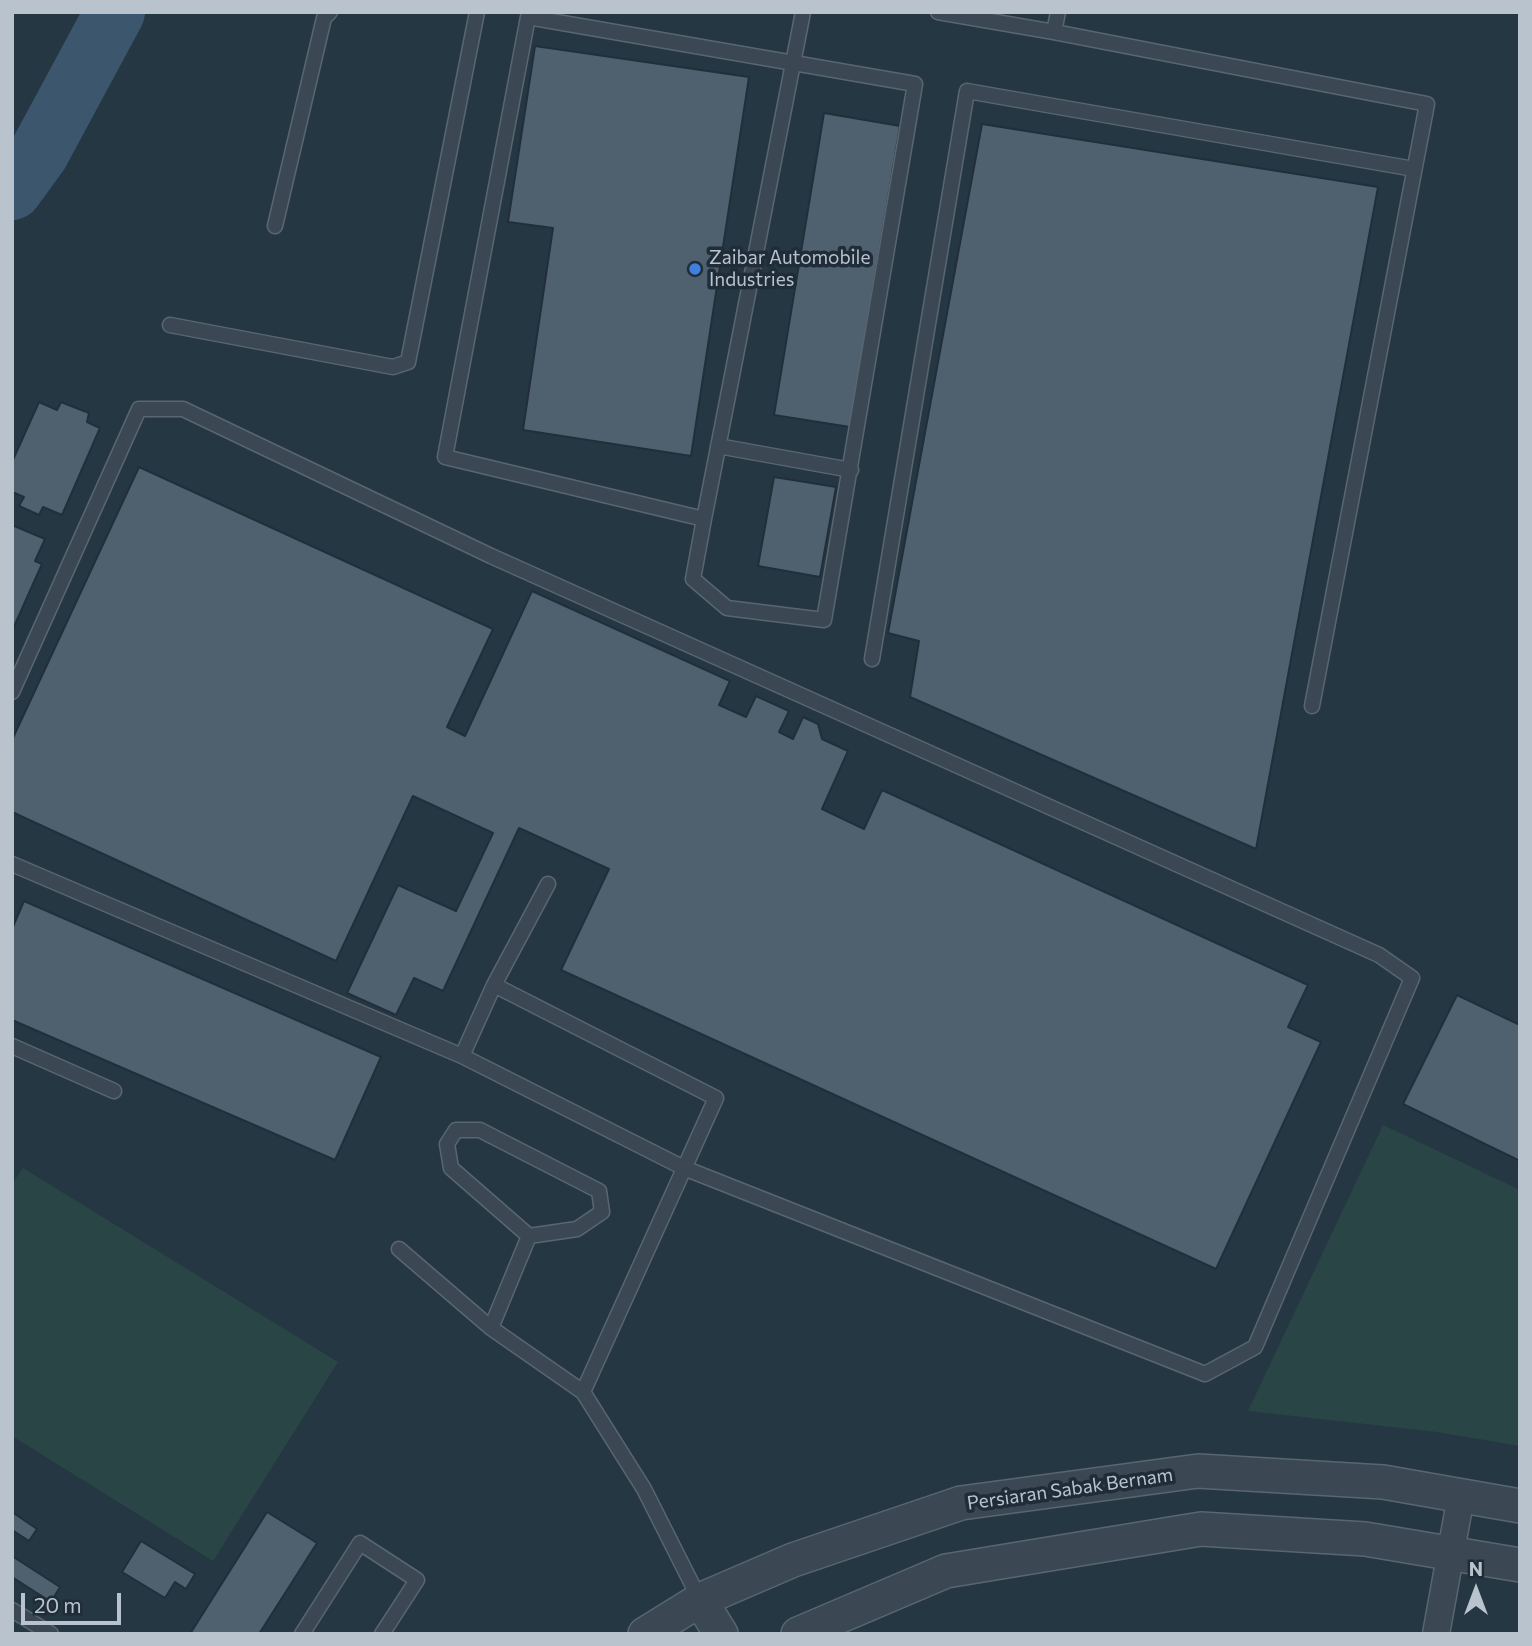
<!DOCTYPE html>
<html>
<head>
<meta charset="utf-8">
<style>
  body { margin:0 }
  #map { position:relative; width:1532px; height:1646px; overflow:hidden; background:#263744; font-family:Commissioner,sans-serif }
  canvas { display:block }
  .frame { position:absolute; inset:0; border:14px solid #b8c3cd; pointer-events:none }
  .north { position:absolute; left:1441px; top:1555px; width:70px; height:70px; -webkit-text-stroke:5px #202d39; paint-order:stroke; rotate:0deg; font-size:19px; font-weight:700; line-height:28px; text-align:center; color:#b8c3cd }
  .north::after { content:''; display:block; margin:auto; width:24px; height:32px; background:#b8c3cd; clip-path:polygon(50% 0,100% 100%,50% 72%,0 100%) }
  .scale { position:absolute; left:21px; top:1593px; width:100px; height:32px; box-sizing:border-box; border:4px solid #b8c3cd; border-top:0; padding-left:9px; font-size:21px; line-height:24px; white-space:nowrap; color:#b8c3cd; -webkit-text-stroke:5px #202d39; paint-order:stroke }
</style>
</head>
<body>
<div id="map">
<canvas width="1532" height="1646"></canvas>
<div class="frame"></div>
<div class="north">N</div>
<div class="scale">20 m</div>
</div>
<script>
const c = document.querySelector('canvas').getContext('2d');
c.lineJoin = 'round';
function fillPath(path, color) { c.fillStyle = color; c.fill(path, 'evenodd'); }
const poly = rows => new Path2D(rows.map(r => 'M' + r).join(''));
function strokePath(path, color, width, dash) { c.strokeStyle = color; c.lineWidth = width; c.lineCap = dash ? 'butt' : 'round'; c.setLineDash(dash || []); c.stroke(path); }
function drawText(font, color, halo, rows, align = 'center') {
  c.font = font + ' Commissioner,sans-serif'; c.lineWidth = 7; c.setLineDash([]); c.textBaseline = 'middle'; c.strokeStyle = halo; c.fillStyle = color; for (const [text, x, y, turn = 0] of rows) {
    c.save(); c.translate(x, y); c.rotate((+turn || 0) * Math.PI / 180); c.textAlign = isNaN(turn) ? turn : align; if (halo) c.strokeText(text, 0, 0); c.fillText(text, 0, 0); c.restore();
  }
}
fillPath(poly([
  [1383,1125,1520,1190,1520,1446,1437,1432,1248,1411],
  [23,1168,338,1362,213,1561,12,1436,12,1184]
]), '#294545');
strokePath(poly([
  [12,190,39,153,115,12]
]), '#3c576d', 60);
const building = poly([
  [535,46,749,77,691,456,523,430,553,228,508,222,535,46],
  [824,113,900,126,850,427,774,415,824,113],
  [982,124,1378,187,1256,849,910,697,919,641,888,633,982,124],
  [39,402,57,410,61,402,89,413,87,422,100,428,62,515,43,507,39,515,19,506,24,497,12,492,12,462,39,402],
  [139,467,493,629,447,727,465,736,532,591,730,681,719,705,746,717,756,696,789,711,779,732,793,739,803,717,818,724,822,739,848,751,822,809,864,829,882,790,1308,985,1288,1027,1321,1042,1216,1269,561,970,609,869,519,828,443,991,414,978,396,1015,347,993,398,885,456,911,493,833,413,796,336,961,12,812,12,740,139,467],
  [774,477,836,487,820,577,758,566,774,477],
  [12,525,45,539,35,561,42,564,12,631,12,525],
  [24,901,381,1057,335,1160,12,1020,12,929,24,901],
  [1457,995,1520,1025,1520,1161,1403,1104,1457,995],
  [12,1512,37,1529,29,1541,12,1530,12,1512],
  [267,1512,317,1543,259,1634,190,1634,267,1512],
  [141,1541,195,1574,186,1589,175,1582,165,1598,122,1572,141,1541],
  [12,1556,60,1587,51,1602,12,1577,12,1556]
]);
fillPath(building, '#4f616f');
strokePath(building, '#222f3b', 2);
const service = poly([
  [938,12,1054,32,1427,104,1312,706],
  [528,17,915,84,824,620,727,608,693,579,704,519,445,457,528,17],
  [1054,32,1058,12],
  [275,226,324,18,330,12],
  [170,325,393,367,408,362,477,12],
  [718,446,851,470],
  [704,519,803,12],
  [872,659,967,91,1414,169],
  [12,692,139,409,183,409,491,556,1379,955,1412,978,1255,1347,1205,1374,684,1168,462,1056,12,864],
  [494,985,716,1098,583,1392,644,1489,700,1600],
  [12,1046,114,1091],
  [462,1056,494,985,548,884],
  [456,1130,480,1130,599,1191,602,1212,577,1229,529,1236,451,1168,447,1144,456,1130],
  [399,1249,491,1328,583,1392],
  [491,1328,529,1236],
  [12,1610,51,1634],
  [302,1634,360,1543,417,1580,382,1634]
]);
const minor = poly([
  [1436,1634,1461,1496]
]);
const tertiary = poly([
  [700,1600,721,1634],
  [645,1634,700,1600,793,1560,961,1503,1198,1471,1383,1482,1520,1506],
  [798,1634,946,1571,1201,1529,1365,1539,1520,1565]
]);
strokePath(service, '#596671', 17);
strokePath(minor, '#596671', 29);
strokePath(tertiary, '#596671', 36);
strokePath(service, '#3b4853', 14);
strokePath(minor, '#3b4853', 26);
strokePath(tertiary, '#3b4853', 33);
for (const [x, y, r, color] of [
  [695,269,7,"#3f7fe0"]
]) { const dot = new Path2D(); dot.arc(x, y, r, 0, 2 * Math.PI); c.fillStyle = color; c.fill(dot); strokePath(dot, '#202d39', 2.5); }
drawText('19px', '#b8c3cd', '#202d39', [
  ["Zaibar Automobile",709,258],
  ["Industries",709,280]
], 'left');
drawText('19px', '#b8c3cd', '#202d39', [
  ["Persiaran Sabak Bernam",1070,1489,-8]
]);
</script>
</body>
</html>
